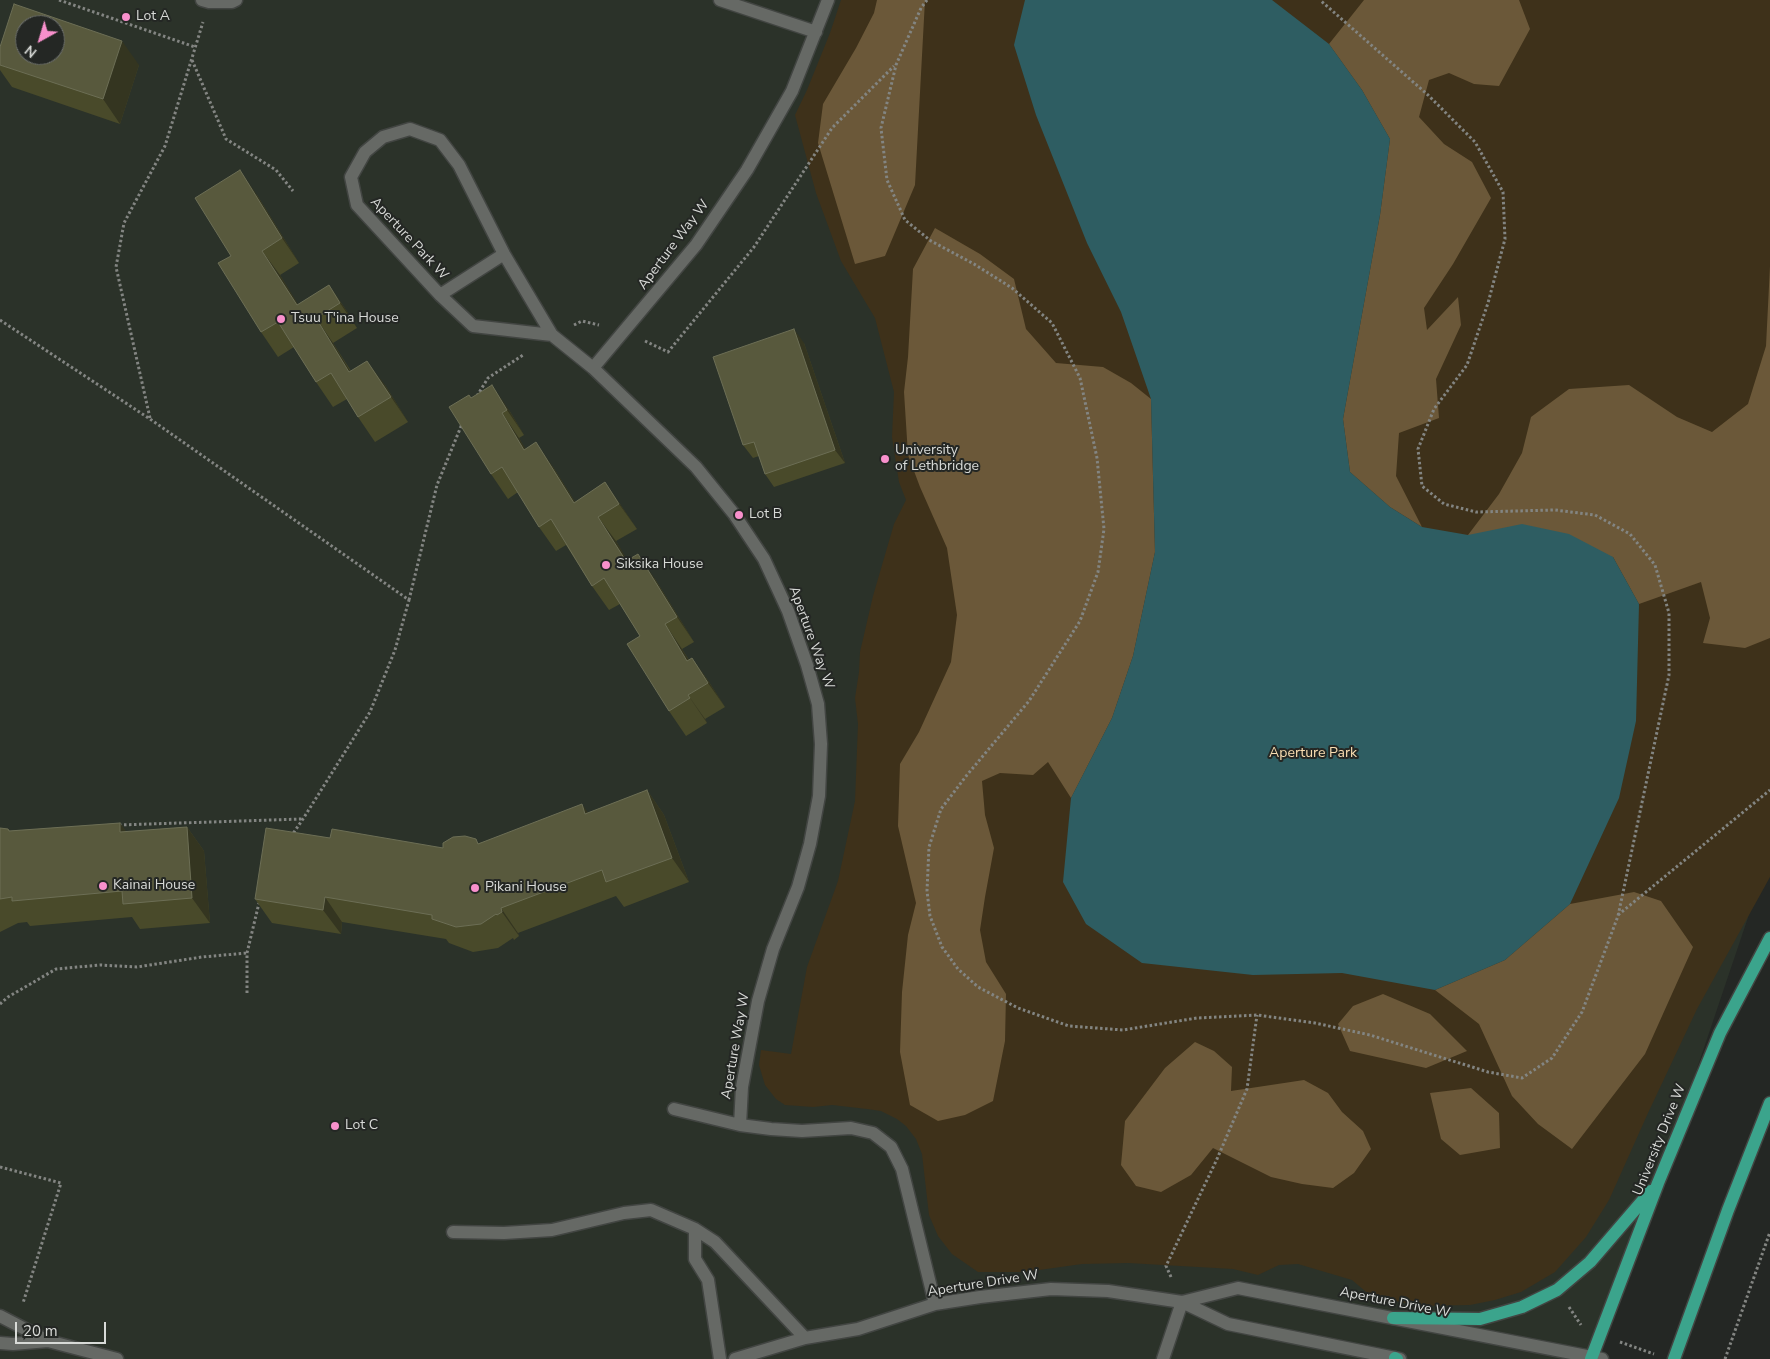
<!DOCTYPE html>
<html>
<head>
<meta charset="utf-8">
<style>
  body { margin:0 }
  #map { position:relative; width:1770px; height:1359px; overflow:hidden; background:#242724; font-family:"Nunito Sans",sans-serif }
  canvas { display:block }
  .north { position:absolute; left:15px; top:15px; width:50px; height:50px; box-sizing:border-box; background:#242724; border:1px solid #6c6f6c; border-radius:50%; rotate:219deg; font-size:14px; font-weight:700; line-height:20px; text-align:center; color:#d8dad7 }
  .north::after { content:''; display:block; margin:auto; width:18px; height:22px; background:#f890cc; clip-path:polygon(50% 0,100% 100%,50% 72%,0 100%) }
  .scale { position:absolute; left:15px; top:1322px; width:91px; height:22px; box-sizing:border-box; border:2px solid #d8dad7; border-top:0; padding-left:6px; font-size:15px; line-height:18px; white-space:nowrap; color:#d8dad7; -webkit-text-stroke:4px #242724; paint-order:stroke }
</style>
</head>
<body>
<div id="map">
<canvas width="1770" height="1359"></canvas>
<div class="north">N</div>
<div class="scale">20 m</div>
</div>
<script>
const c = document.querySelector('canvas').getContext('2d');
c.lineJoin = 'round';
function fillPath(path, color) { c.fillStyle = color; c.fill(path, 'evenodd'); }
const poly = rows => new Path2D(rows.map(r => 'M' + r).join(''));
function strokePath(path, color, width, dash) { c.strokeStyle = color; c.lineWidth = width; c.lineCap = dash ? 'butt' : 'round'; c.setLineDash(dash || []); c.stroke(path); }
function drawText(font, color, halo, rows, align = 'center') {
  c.font = font + ' "Nunito Sans",sans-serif'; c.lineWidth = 4; c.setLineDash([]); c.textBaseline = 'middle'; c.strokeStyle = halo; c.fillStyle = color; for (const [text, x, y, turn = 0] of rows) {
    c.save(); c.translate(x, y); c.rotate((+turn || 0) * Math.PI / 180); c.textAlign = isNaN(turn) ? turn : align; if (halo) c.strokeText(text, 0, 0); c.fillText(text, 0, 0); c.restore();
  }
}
fillPath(poly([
  [0,0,1770,0,1762,876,1599,1359,0,1359],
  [25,25,55,25,55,55,25,55]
]), '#2b3229');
fillPath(poly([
  [841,0,1770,0,1770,877,1697,1009,1648,1113,1609,1200,1586,1237,1555,1272,1521,1292,1495,1300,1470,1305,1420,1306,1371,1296,1352,1280,1298,1264,1279,1265,1258,1275,1233,1269,1128,1263,1082,1264,1025,1272,978,1272,952,1254,938,1236,929,1215,922,1154,916,1139,906,1126,897,1119,881,1111,867,1109,832,1105,813,1107,785,1105,776,1099,765,1085,759,1065,761,1050,791,1054,807,967,838,881,855,801,858,724,855,698,859,672,860,652,873,596,894,524,906,500,899,482,892,437,894,392,875,318,841,261,816,193,795,115,807,90,830,33]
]), '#3e311a');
fillPath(poly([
  [877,0,925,0,915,185,885,256,855,264,818,143,823,104,856,48,874,13],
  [1364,0,1519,0,1530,29,1499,86,1474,84,1449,73,1429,80,1419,117,1444,144,1472,162,1491,198,1453,264,1424,308,1427,330,1458,297,1461,325,1436,379,1439,418,1399,433,1396,476,1422,527,1390,507,1350,472,1343,419,1380,215,1390,139,1362,90,1329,44],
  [935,228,980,254,1014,279,1026,329,1056,363,1103,367,1131,383,1151,399,1155,552,1133,656,1112,718,1071,798,1048,762,1033,775,1000,773,982,781,985,815,994,848,985,897,980,930,986,962,1006,994,1005,1041,993,1101,965,1115,938,1121,910,1105,900,1052,902,992,908,935,916,903,898,826,900,764,919,732,951,662,957,615,947,548,920,487,908,455,904,392,908,357,913,269],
  [1770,266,1770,638,1745,648,1703,643,1710,618,1701,582,1639,604,1613,557,1468,535,1499,494,1522,453,1531,417,1569,389,1629,385,1677,417,1712,432,1748,404,1766,346],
  [1634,892,1661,901,1693,947,1645,1054,1572,1149,1538,1124,1512,1096,1479,1024,1435,990,1505,960,1570,904],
  [1383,994,1430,1014,1467,1051,1426,1068,1350,1051,1338,1024,1353,1006],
  [1195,1042,1214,1051,1232,1067,1231,1091,1304,1080,1328,1093,1342,1112,1363,1131,1371,1149,1354,1173,1333,1188,1302,1184,1271,1177,1213,1148,1191,1175,1161,1192,1136,1186,1121,1165,1125,1121,1165,1068],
  [1471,1088,1499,1113,1500,1148,1460,1155,1441,1139,1430,1093]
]), '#6b5839');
fillPath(poly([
  [1025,0,1272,0,1329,44,1362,90,1390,139,1380,215,1343,419,1350,472,1390,507,1422,527,1468,535,1522,524,1569,534,1613,557,1639,604,1636,721,1619,798,1570,904,1505,960,1435,990,1342,973,1253,975,1142,963,1086,924,1063,882,1071,798,1112,718,1133,656,1155,552,1151,399,1121,312,1087,243,1036,115,1014,45]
]), '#2e5d62');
const minor = poly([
  [202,0,209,2,232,2,236,0],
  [720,0,816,32],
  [440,295,504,254],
  [552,335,473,326,440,295,357,205,351,177,365,152,383,137,410,129,440,140,459,165,504,254,552,335,593,368,696,467,734,514,764,559,788,611,807,665,818,704,821,744,819,796,810,844,798,887,773,949,758,1001,742,1087,740,1125],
  [593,368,696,245,747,170,792,91,828,0],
  [674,1109,740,1125,771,1129,802,1131,851,1128,873,1133,891,1147,902,1169,935,1304],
  [695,1229,695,1259,708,1280,720,1359],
  [453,1232,504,1233,552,1230,624,1213,651,1210,695,1229,715,1242,805,1338],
  [1182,1302,1238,1288,1602,1359],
  [0,1316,48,1341,117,1359],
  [0,1343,13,1344,48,1341],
  [735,1359,805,1338,858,1329,935,1304,980,1297,1051,1289,1108,1291,1182,1302,1228,1324,1400,1359],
  [1163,1359,1182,1302]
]);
const major = poly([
  [1393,1318,1480,1319,1522,1307,1557,1290,1590,1262,1651,1191],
  [1395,1358,1397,1359],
  [1591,1359,1658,1183,1720,1033,1770,938],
  [1674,1359,1728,1210,1770,1103]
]);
strokePath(minor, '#424542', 15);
strokePath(major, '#424542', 15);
strokePath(poly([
  [59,0,195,47],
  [927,0,921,8,896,65,881,128,887,180,905,220,931,241,974,264,1012,288,1052,323,1080,378,1097,458,1104,529,1098,572,1080,621,1029,701,967,775,941,809,929,847,927,891,930,916,942,947,958,969,978,987,1018,1008,1069,1026,1123,1030,1197,1018,1257,1015,1315,1023,1370,1035,1488,1072,1522,1078,1552,1058,1582,1012,1618,916,1669,675,1669,613,1655,565,1630,534,1595,515,1555,510,1476,512,1444,504,1422,486,1418,449,1434,409,1467,365,1488,303,1505,239,1503,192,1475,142,1428,95,1320,0],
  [192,60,226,139,276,170,293,191],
  [0,320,150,419,409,600,395,650,370,712,303,819,292,835],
  [574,325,582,321,599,325],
  [645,341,668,352,754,247,832,128,894,66],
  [477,396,488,378,523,355],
  [150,418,116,267,124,223,165,146,203,22],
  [409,600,437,485,462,424],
  [119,825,302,819],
  [1618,915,1770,790],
  [247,993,247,953,259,903],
  [0,1004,8,997,56,969,100,965,137,967,202,957,247,953],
  [0,1167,61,1183,23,1303],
  [1171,1277,1166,1266,1217,1159,1247,1089,1257,1015],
  [1569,1307,1581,1325],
  [1620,1342,1654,1354],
  [1725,1359,1770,1232]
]), '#838582', 3, [2.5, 2.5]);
strokePath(minor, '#666965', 12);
strokePath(major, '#3ba48c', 12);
fillPath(poly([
  [0,47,139,65,120,124,12,87,0,70],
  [257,195,299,263,280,275,298,305,329,285,346,310,357,328,333,343,351,371,385,385,408,422,375,442,358,417,347,399,333,407,316,382,294,347,278,357,261,332,231,256],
  [804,343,845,463,774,487,765,474,759,456,753,458,743,445],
  [471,398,509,410,524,435,519,438,525,449,553,467,575,502,605,482,637,529,616,541,627,561,655,579,694,642,682,649,689,660,692,658,709,682,725,707,705,719,707,723,686,736,669,711,640,636,620,604,609,610,592,586,566,545,556,551,539,527,518,492,508,499,491,474],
  [647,790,664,815,689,882,624,907,616,896,518,933,519,936,514,940,513,938,498,948,473,952,449,943,446,939,342,922,341,934,272,923,255,899,330,838,443,848,479,843,588,813],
  [120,823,126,832,187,827,204,851,210,923,140,929,132,917,30,926,27,922,18,923,0,932,0,828,8,829,10,831]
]), '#494a2a');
fillPath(poly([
  [122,41,139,65,120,124,103,99],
  [240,170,257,195,299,263,282,238],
  [262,251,280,275,314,330,297,305],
  [329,285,346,310,357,328,340,303],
  [316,318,333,343,366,397,349,372],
  [794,329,804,343,845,463,835,450],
  [367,361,385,385,408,422,391,397],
  [492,385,509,410,524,435,507,410],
  [502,413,519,438,541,474,524,450],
  [536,442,553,467,591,527,574,503],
  [605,482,622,507,637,529,619,504],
  [598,517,616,541,643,586,626,561],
  [638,554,655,579,694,642,677,617],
  [665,624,682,649,704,685,687,661],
  [692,658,709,682,725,707,708,683],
  [688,695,705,719,707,723,690,698],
  [647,790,664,815,689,882,672,858],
  [582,804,599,829,585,814],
  [120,823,137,847,120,832],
  [187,827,204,851,210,923,192,898],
  [325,897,342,922,341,934,323,910],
  [501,908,518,933,519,936,502,912]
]), '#343520');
const building = poly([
  [14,4,122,41,103,99,0,65,0,47,14,4],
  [25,25,55,25,55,55,25,55,25,25],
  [240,170,282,238,262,251,297,305,329,285,340,303,316,318,349,372,367,361,391,397,358,417,331,373,316,382,278,322,261,332,218,263,231,256,195,198,240,170],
  [794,329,835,450,765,474,754,442,743,445,713,357,794,329],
  [492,385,507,410,502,413,524,450,536,442,574,503,605,482,619,504,598,517,626,561,638,554,677,617,665,624,687,661,692,658,708,683,688,695,690,698,669,711,627,644,640,636,604,578,592,586,551,519,539,527,502,467,491,474,449,407,469,395,471,398,492,385],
  [647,790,672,858,606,882,602,870,501,908,502,912,497,915,496,914,481,924,456,927,432,919,432,915,325,897,323,910,255,899,266,828,330,838,332,829,443,848,443,843,453,837,465,836,476,839,478,844,582,804,585,814,647,790],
  [120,823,120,832,187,827,192,898,123,904,122,891,12,901,12,897,0,899,0,828,8,829,9,831,120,823]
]);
fillPath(building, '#58593d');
strokePath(building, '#6c6e55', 1);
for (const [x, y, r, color] of [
  [126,17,5,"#f890cc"],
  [281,319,5,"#f890cc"],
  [885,459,5,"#f890cc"],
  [739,515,5,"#f890cc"],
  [606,565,5,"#f890cc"],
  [103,886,5,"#f890cc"],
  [475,888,5,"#f890cc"],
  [335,1126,5,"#f890cc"]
]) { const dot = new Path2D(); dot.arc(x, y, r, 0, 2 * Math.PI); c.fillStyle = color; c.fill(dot); strokePath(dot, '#242724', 2); }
drawText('14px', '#d8dad7', '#242724', [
  ["Lot A",136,17],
  ["Tsuu T'ina House",291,319],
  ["University",895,451],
  ["of Lethbridge",895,467],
  ["Lot B",749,515],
  ["Siksika House",616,565],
  ["Kainai House",113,886],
  ["Pikani House",485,888],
  ["Lot C",345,1126]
], 'left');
drawText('14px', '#d8dad7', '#242724', [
  ["Aperture Park W",409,239,47],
  ["Aperture Way W",674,245,-53],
  ["Aperture Way W",811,638,70],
  ["Aperture Way W",736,1046,-80],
  ["University Drive W",1660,1140,-68],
  ["Aperture Drive W",983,1284,-9],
  ["Aperture Drive W",1395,1303,11]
]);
drawText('14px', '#fadeb2', '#242724', [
  ["Aperture Park",1313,754]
]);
</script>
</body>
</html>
